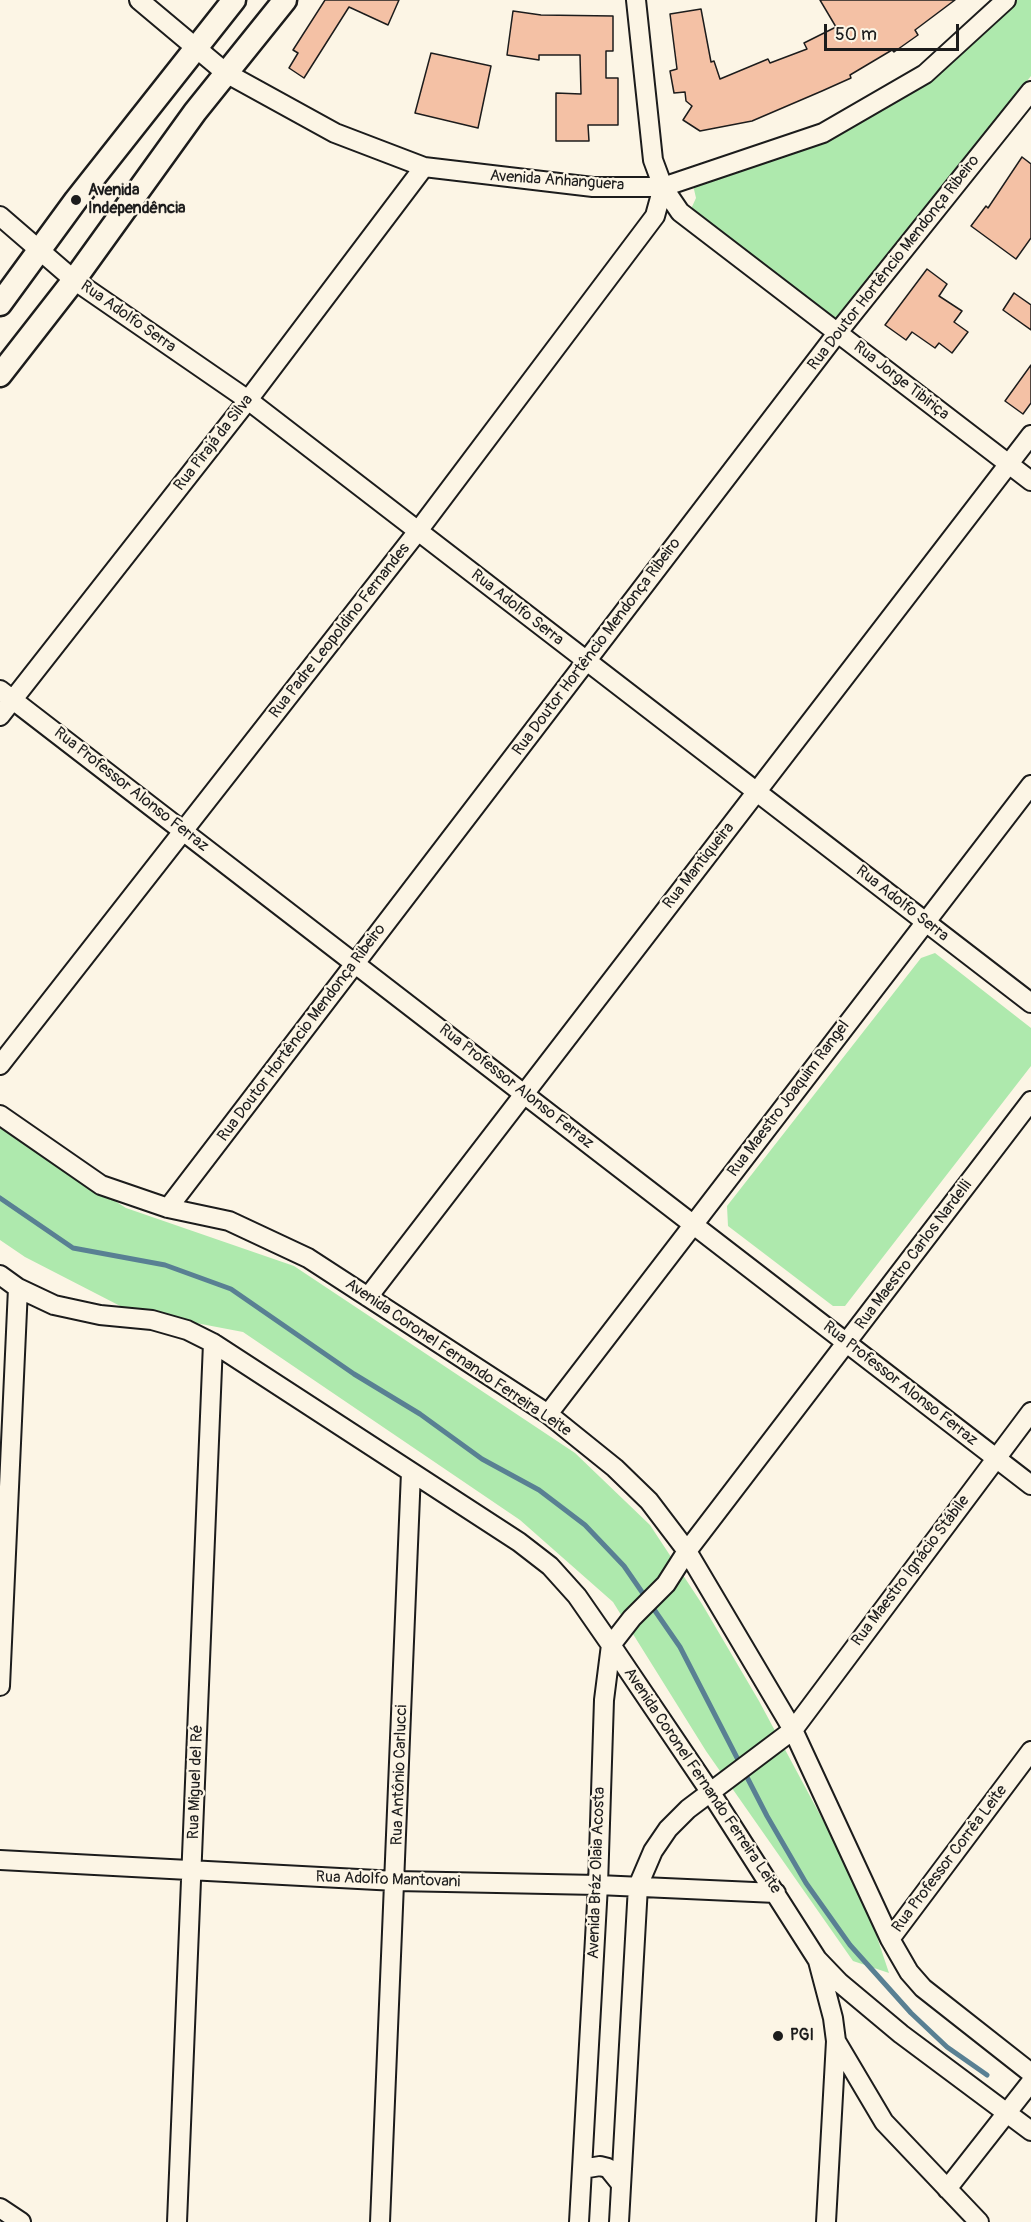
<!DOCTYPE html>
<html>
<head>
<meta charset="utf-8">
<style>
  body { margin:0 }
  #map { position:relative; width:1031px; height:2222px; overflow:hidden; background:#fcf5e5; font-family:Pangolin,sans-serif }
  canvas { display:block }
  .scale { position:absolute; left:824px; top:24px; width:135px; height:27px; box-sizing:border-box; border:3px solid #1c1c1c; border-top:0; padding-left:8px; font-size:18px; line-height:21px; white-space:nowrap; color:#1c1c1c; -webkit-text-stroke:4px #fcf5e5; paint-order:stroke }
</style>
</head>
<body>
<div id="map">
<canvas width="1031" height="2222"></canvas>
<div class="scale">50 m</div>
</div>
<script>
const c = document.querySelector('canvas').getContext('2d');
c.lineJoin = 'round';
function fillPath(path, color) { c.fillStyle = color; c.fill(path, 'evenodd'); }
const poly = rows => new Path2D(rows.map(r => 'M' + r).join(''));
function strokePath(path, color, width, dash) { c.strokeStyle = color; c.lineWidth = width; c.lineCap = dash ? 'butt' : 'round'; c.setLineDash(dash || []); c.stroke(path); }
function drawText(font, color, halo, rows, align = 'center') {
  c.font = font + ' Pangolin,sans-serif'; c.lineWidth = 4.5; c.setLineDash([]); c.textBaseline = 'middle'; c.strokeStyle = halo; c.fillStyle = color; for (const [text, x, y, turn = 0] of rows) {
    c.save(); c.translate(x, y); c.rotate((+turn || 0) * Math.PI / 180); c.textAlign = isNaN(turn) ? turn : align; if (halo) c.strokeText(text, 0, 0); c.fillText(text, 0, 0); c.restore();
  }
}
fillPath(poly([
  [1017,0,1031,0,1031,76,836,320,691,209,696,198,693,185,758,165,823,138,950,60,999,19],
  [935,953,1031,1028,1031,1066,845,1306,833,1306,728,1226,727,1206,921,958],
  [0,1128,126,1208,294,1266,575,1453,650,1525,702,1604,759,1701,863,1895,889,1973,853,1961,706,1751,613,1602,520,1520,243,1332,128,1310,25,1257,0,1240]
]), '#aee9ad');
strokePath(poly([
  [0,1198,73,1248,165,1265,231,1289,354,1374,420,1414,482,1459,539,1490,585,1525,624,1566,680,1647,767,1816,806,1883,850,1945,911,2013,947,2047,987,2075]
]), '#598093', 5);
const building = poly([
  [325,0,399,0,388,25,349,7,304,78,289,68,298,53,293,50,325,0],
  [820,0,955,0,915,30,918,35,894,52,892,50,850,75,851,78,822,91,752,121,700,131,683,120,692,106,686,101,685,92,674,93,670,71,677,69,670,14,701,9,711,62,714,61,720,79,768,59,770,63,807,49,804,43,836,27,820,0],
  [513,11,541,15,613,16,613,51,606,51,606,78,618,78,618,125,588,125,589,141,556,141,556,93,581,94,580,55,539,55,539,60,507,55,513,11],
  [431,53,491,66,478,128,415,113,431,53],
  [1022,157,1031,164,1031,238,1016,259,971,226,986,206,988,208,1022,157],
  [927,269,947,284,939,296,962,311,954,322,968,332,952,353,939,343,935,348,912,332,906,340,885,325,927,269],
  [1014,293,1031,305,1031,330,1003,310,1014,293],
  [1031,365,1031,403,1023,414,1005,401,1031,365]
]);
fillPath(building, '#f4c1a5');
strokePath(building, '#1c1c1c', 1.5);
const minor = poly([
  [139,0,226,73,335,133,424,167,593,187,663,187,823,133,925,74,1006,0],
  [636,0,653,160,663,187,680,212,1031,481],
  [0,216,74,280,248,400,1031,1003],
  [0,690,1031,1485],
  [0,716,248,400,424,167],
  [0,1065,418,531,655,216,663,187],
  [0,1115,101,1185,168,1208,229,1221,308,1258,548,1414,615,1468,649,1501,687,1551,793,1730,890,1939,909,1972,923,1988,1031,2073],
  [168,1208,838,332,1031,91],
  [0,1275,18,1288,54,1305,100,1315,152,1320,187,1330,213,1343,519,1542,550,1566,577,1596,611,1645,711,1793,817,1959,840,1983,901,2034,1031,2131],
  [368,1297,1031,435],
  [548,1414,1031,785],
  [0,1686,18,1288],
  [0,1860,396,1881,598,1885,776,1893],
  [890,1939,1031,1751],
  [818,1961,833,2018,836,2041,826,2222],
  [836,2041,884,2122,979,2222],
  [582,2169,600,2166,608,2168,621,2184],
  [947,2189,1031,2082],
  [0,2208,21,2222],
  [177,2222,213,1343],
  [380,2222,411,1472],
  [579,2222,598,1885,604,1700,611,1645,632,1618,666,1584,687,1551,1031,1101],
  [619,2222,638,1886,653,1851,668,1829,688,1809,793,1730,1031,1412]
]);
const major = poly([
  [0,304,76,200,234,0],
  [0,375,74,280,195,112,285,0]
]);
strokePath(minor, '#1c1c1c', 22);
strokePath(major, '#1c1c1c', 27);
strokePath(minor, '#fcf5e5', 18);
strokePath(major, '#fcf5e5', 22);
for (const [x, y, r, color] of [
  [76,200,6,"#1c1c1c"],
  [778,2036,6,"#1c1c1c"]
]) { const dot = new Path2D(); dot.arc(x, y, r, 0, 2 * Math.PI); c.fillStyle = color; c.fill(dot); strokePath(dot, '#fcf5e5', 2); }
drawText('16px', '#1c1c1c', '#fcf5e5', [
  ["Avenida Anhanguera",557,181,4],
  ["Rua Doutor Hortêncio Mendonça Ribeiro",894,263,-52],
  ["Rua Adolfo Serra",128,317,35],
  ["Rua Jorge Tibiriça",901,381,38],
  ["Rua Pirajá da Silva",214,443,-52],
  ["Rua Adolfo Serra",517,608,38],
  ["Rua Padre Leopoldino Fernandes",340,631,-52],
  ["Rua Doutor Hortêncio Mendonça Ribeiro",597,647,-53],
  ["Rua Professor Alonso Ferraz",131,790,38],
  ["Rua Mantiqueira",699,866,-52],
  ["Rua Adolfo Serra",902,904,38],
  ["Rua Doutor Hortêncio Mendonça Ribeiro",302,1033,-53],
  ["Rua Professor Alonso Ferraz",516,1087,38],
  ["Rua Maestro Joaquim Rangel",789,1099,-53],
  ["Rua Maestro Carlos Nardelli",914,1255,-53],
  ["Avenida Coronel Fernando Ferreira Leite",458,1358,34],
  ["Rua Professor Alonso Ferraz",900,1384,38],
  ["Rua Maestro Ignácio Stábile",911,1571,-53],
  ["Rua Antônio Carlucci",400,1775,-88],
  ["Avenida Coronel Fernando Ferreira Leite",702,1781,56],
  ["Rua Miguel del Ré",196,1782,-88],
  ["Rua Professor Corrêa Leite",950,1859,-53],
  ["Avenida Bráz Olaia Acosta",597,1873,-88],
  ["Rua Adolfo Mantovani",388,1880,2]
]);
drawText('bold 16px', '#1c1c1c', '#fcf5e5', [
  ["Avenida",88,191],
  ["Independência",88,209],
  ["PGI",790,2036]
], 'left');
</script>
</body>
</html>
